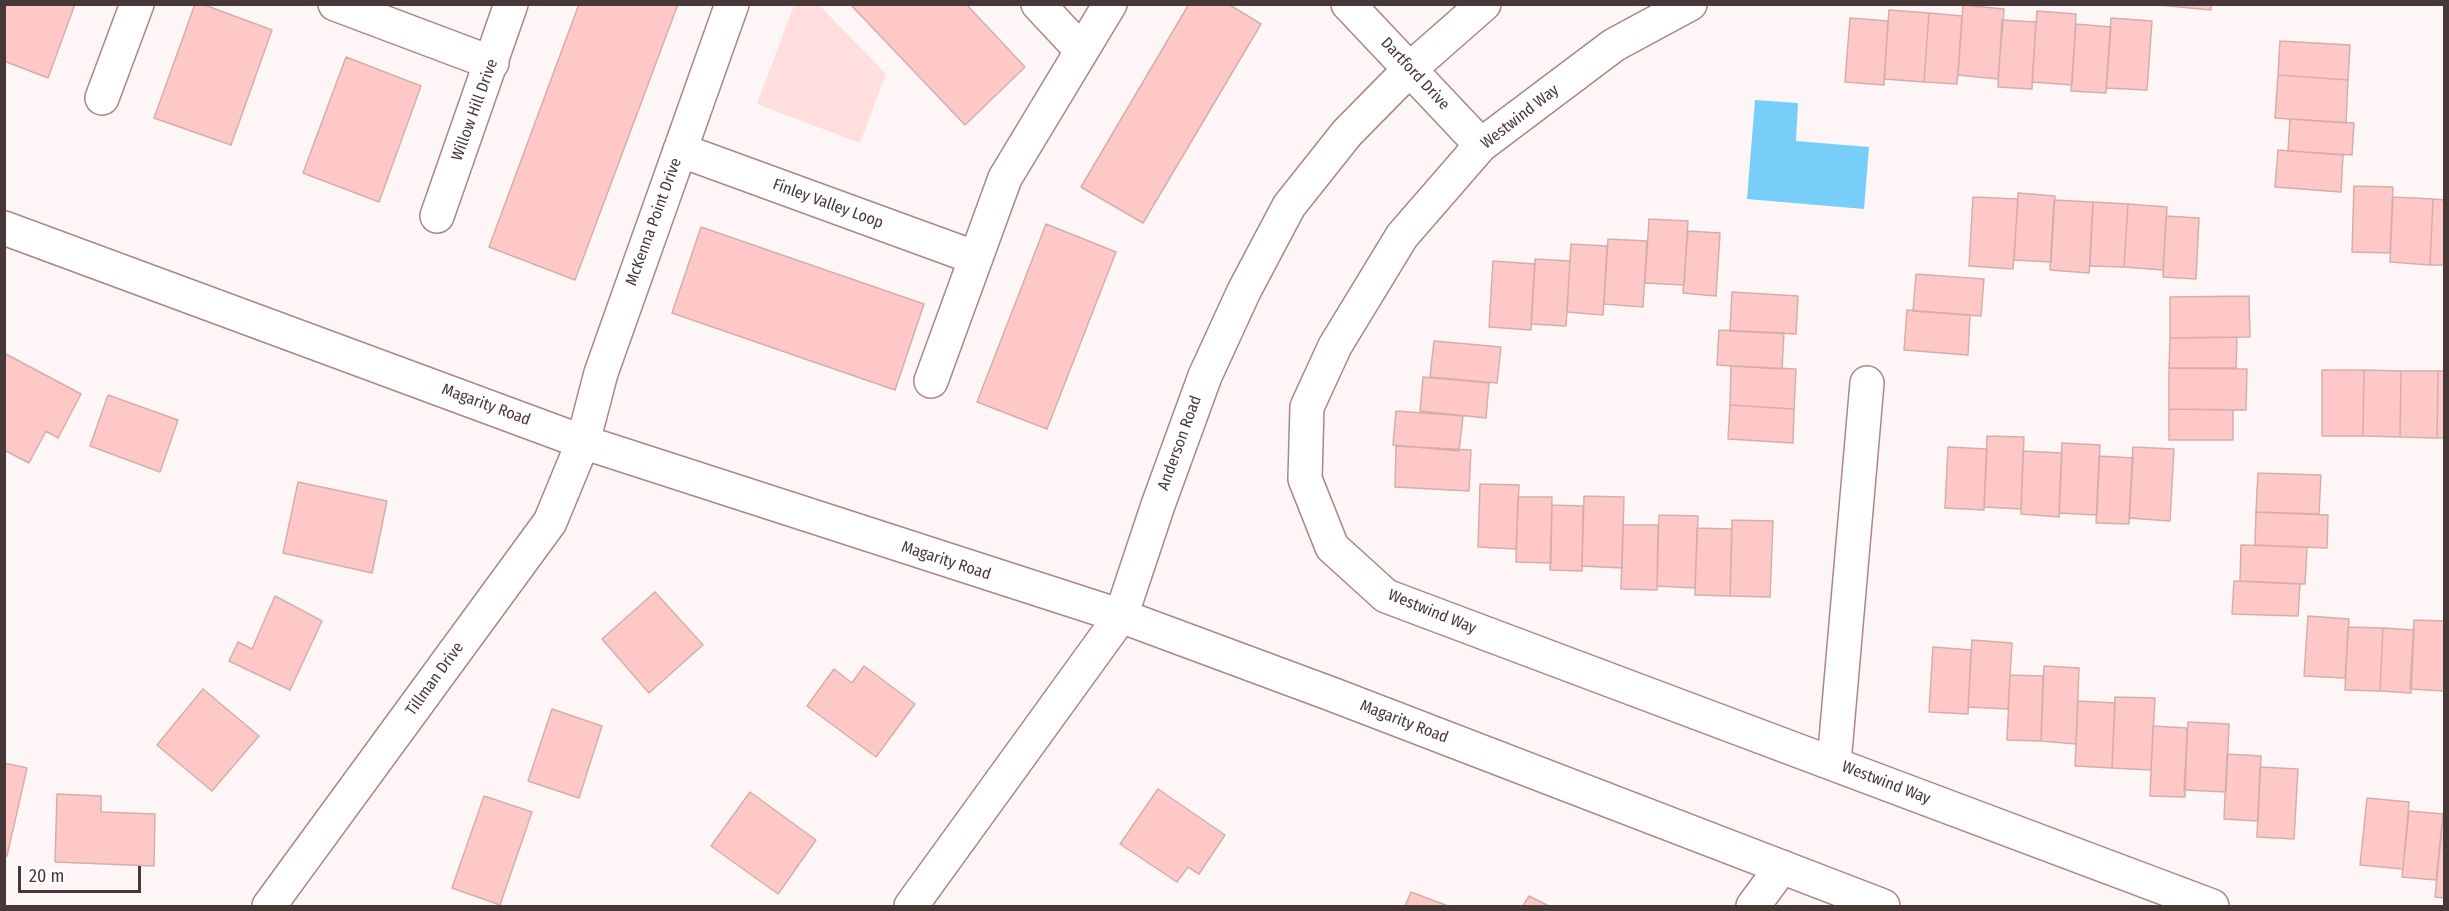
<!DOCTYPE html>
<html>
<head>
<meta charset="utf-8">
<style>
  body { margin:0 }
  #map { position:relative; width:2449px; height:911px; overflow:hidden; background:#fef6f6; font-family:"Fira Sans Condensed",sans-serif }
  canvas { display:block }
  .frame { position:absolute; inset:0; border:6px solid #473837; pointer-events:none }
  .scale { position:absolute; left:18px; top:866px; width:123px; height:27px; box-sizing:border-box; border:3px solid #473837; border-top:0; padding-left:8px; font-size:18px; line-height:21px; white-space:nowrap; color:#473837; -webkit-text-stroke:4px #fff; paint-order:stroke }
</style>
</head>
<body>
<div id="map">
<canvas width="2449" height="911"></canvas>
<div class="frame"></div>
<div class="scale">20 m</div>
</div>
<script>
const c = document.querySelector('canvas').getContext('2d');
c.lineJoin = 'round';
function fillPath(path, color) { c.fillStyle = color; c.fill(path, 'evenodd'); }
const poly = rows => new Path2D(rows.map(r => 'M' + r).join(''));
function strokePath(path, color, width, dash) { c.strokeStyle = color; c.lineWidth = width; c.lineCap = dash ? 'butt' : 'round'; c.setLineDash(dash || []); c.stroke(path); }
function drawText(font, color, halo, rows, align = 'center') {
  c.font = font + ' "Fira Sans Condensed",sans-serif'; c.lineWidth = 4.5; c.setLineDash([]); c.textBaseline = 'middle'; c.strokeStyle = halo; c.fillStyle = color; for (const [text, x, y, turn = 0] of rows) {
    c.save(); c.translate(x, y); c.rotate((+turn || 0) * Math.PI / 180); c.textAlign = isNaN(turn) ? turn : align; if (halo) c.strokeText(text, 0, 0); c.fillText(text, 0, 0); c.restore();
  }
}
fillPath(poly([
  [794,5,819,5,886,74,860,143,757,104]
]), '#ffdedd');
fillPath(poly([
  [1755,100,1798,103,1796,141,1869,147,1864,209,1747,199]
]), '#77cef9');
const building = poly([
  [4,4,75,4,48,78,4,61,4,4],
  [195,4,202,4,272,30,231,145,154,118,195,4],
  [579,4,678,4,575,280,489,247,579,4],
  [850,4,966,4,1025,67,965,125,850,4],
  [1189,4,1228,4,1261,24,1143,223,1081,187,1189,4],
  [2148,4,2211,4,2211,10,2148,4],
  [1963,5,2004,9,1998,79,1958,75,1963,5],
  [1889,10,1929,13,1924,82,1884,79,1889,10],
  [2037,11,2076,14,2072,85,2032,82,2037,11],
  [1929,13,1962,16,1957,84,1924,82,1929,13],
  [1850,18,1888,21,1884,85,1845,82,1850,18],
  [2111,18,2152,21,2147,90,2106,88,2111,18],
  [2002,20,2036,22,2032,89,1998,87,2002,20],
  [2076,24,2111,27,2106,93,2071,91,2076,24],
  [2280,41,2350,45,2348,80,2278,75,2280,41],
  [346,57,421,86,379,202,303,173,346,57],
  [2278,75,2348,80,2346,123,2275,118,2278,75],
  [2290,119,2354,123,2352,155,2288,151,2290,119],
  [2278,150,2343,155,2341,192,2275,187,2278,150],
  [2354,186,2393,187,2390,253,2352,252,2354,186],
  [2018,193,2055,196,2051,262,2014,260,2018,193],
  [1973,197,2018,199,2013,269,1969,266,1973,197],
  [2393,197,2433,199,2430,265,2390,262,2393,197],
  [2433,199,2444,200,2444,265,2430,265,2433,199],
  [2054,200,2093,202,2089,273,2050,270,2054,200],
  [2093,202,2128,204,2124,267,2090,266,2093,202],
  [2128,204,2167,207,2163,270,2124,267,2128,204],
  [2166,216,2199,218,2196,279,2163,277,2166,216],
  [1649,219,1688,221,1684,285,1645,283,1649,219],
  [1046,224,1116,252,1047,429,977,402,1046,224],
  [701,227,924,304,895,390,672,313,701,227],
  [1688,231,1720,233,1716,296,1683,293,1688,231],
  [1608,239,1647,241,1643,307,1604,304,1608,239],
  [1571,244,1607,246,1603,315,1567,312,1571,244],
  [1535,259,1570,261,1566,326,1531,324,1535,259],
  [1493,261,1535,264,1531,330,1489,327,1493,261],
  [1916,274,1984,279,1981,316,1913,311,1916,274],
  [1732,292,1798,296,1796,334,1730,331,1732,292],
  [2249,296,2250,337,2170,338,2170,297,2249,296],
  [1907,310,1970,315,1968,355,1904,350,1907,310],
  [1719,330,1784,333,1782,369,1717,365,1719,330],
  [2237,337,2236,368,2169,368,2170,338,2237,337],
  [1434,341,1501,347,1497,383,1430,377,1434,341],
  [4,353,81,394,58,438,46,431,29,463,4,450,4,353],
  [1731,366,1796,369,1794,409,1730,405,1731,366],
  [2169,368,2247,369,2246,410,2169,409,2169,368],
  [2322,370,2364,370,2363,436,2322,436,2322,370],
  [2364,370,2401,371,2400,437,2363,436,2364,370],
  [2401,371,2438,371,2437,438,2400,437,2401,371],
  [2438,371,2444,371,2444,438,2437,438,2438,371],
  [1423,377,1489,383,1486,418,1420,411,1423,377],
  [108,395,178,420,160,472,90,446,108,395],
  [1730,405,1794,409,1793,443,1728,439,1730,405],
  [2169,409,2233,410,2233,440,2169,440,2169,409],
  [1396,411,1463,416,1459,451,1393,445,1396,411],
  [1987,436,2024,437,2021,509,1984,507,1987,436],
  [2062,443,2100,445,2097,515,2059,513,2062,443],
  [1396,446,1471,450,1469,491,1395,487,1396,446],
  [1948,447,1987,449,1984,510,1945,508,1948,447],
  [2133,447,2174,449,2170,521,2129,518,2133,447],
  [2023,451,2062,453,2059,517,2021,514,2023,451],
  [2099,456,2133,458,2129,524,2096,523,2099,456],
  [2258,473,2321,475,2319,514,2256,512,2258,473],
  [298,482,387,501,372,573,283,553,298,482],
  [1480,484,1519,485,1516,549,1478,547,1480,484],
  [1584,496,1624,497,1622,568,1582,566,1584,496],
  [1518,497,1552,497,1551,563,1516,562,1518,497],
  [1552,505,1583,506,1582,571,1550,570,1552,505],
  [2256,512,2328,515,2327,548,2255,545,2256,512],
  [1659,515,1698,516,1695,588,1657,586,1659,515],
  [1732,520,1773,521,1770,597,1730,596,1732,520],
  [1623,525,1658,525,1657,590,1621,589,1623,525],
  [1697,528,1732,529,1730,596,1695,595,1697,528],
  [2241,545,2307,547,2305,584,2240,581,2241,545],
  [2234,581,2300,584,2298,616,2232,614,2234,581],
  [655,592,703,645,649,693,602,639,655,592],
  [275,596,322,621,290,690,229,661,238,642,252,649,275,596],
  [2308,616,2349,619,2345,678,2304,676,2308,616],
  [2414,620,2444,621,2444,691,2410,689,2414,620],
  [2348,627,2383,628,2380,691,2345,690,2348,627],
  [2383,628,2414,630,2411,693,2380,691,2383,628],
  [1972,640,2012,643,2008,709,1968,707,1972,640],
  [1933,647,1971,650,1968,714,1929,712,1933,647],
  [864,666,915,704,876,757,807,706,834,669,852,683,864,666],
  [2044,666,2079,668,2076,744,2041,741,2044,666],
  [2010,675,2043,676,2041,741,2007,740,2010,675],
  [203,689,259,736,212,791,157,745,203,689],
  [2115,697,2155,698,2151,770,2112,768,2115,697],
  [2078,701,2115,703,2112,768,2075,766,2078,701],
  [552,709,602,726,579,798,528,781,552,709],
  [2188,722,2229,724,2226,792,2184,790,2188,722],
  [2153,726,2187,728,2185,797,2150,796,2153,726],
  [2227,754,2261,756,2258,821,2224,819,2227,754],
  [4,763,27,768,7,856,4,855,4,763],
  [2260,767,2298,769,2294,839,2257,837,2260,767],
  [1158,789,1225,835,1199,874,1188,867,1177,882,1120,844,1158,789],
  [750,792,816,840,778,894,711,846,750,792],
  [57,794,101,796,101,812,155,814,154,866,55,862,57,794],
  [484,796,532,812,500,905,452,888,484,796],
  [2367,798,2409,802,2403,869,2360,865,2367,798],
  [2409,811,2443,814,2436,880,2402,877,2409,811],
  [2442,826,2444,826,2444,898,2435,897,2442,826],
  [1411,892,1448,906,1405,906,1411,892],
  [1529,896,1549,906,1523,906,1529,896]
]);
fillPath(building, '#fec8c6');
strokePath(building, '#d4aead', 1.5);
const minor = poly([
  [335,4,492,63],
  [1038,4,1081,50],
  [1348,4,1481,145],
  [1690,4,1614,45,1481,145,1402,236,1335,346,1307,407,1305,479,1332,547,1386,596,2212,906],
  [102,98,137,4],
  [680,150,976,258],
  [437,216,511,4],
  [931,381,1005,178,1110,4],
  [1834,763,1867,383],
  [269,906,550,522,583,442,601,373,732,4],
  [911,906,1121,616,1158,505,1205,376,1244,291,1289,206,1347,133,1410,69,1484,4],
  [1753,906,1782,867]
]);
const major = poly([
  [4,228,583,442,1121,616,1334,695,1883,906]
]);
strokePath(minor, '#aa8685', 36);
strokePath(major, '#aa8685', 36);
strokePath(minor, '#fff', 33);
strokePath(major, '#fff', 33);
drawText('16px', '#473837', '#fff', [
  ["Dartford Drive",1415,74,47],
  ["Willow Hill Drive",475,110,-70],
  ["Westwind Way",1520,117,-38],
  ["Finley Valley Loop",828,204,20],
  ["McKenna Point Drive",654,222,-70],
  ["Magarity Road",486,405,20],
  ["Anderson Road",1180,443,-70],
  ["Magarity Road",946,561,18],
  ["Westwind Way",1432,612,22],
  ["Tillman Drive",435,679,-54],
  ["Magarity Road",1404,722,21],
  ["Westwind Way",1886,783,21]
]);
</script>
</body>
</html>
